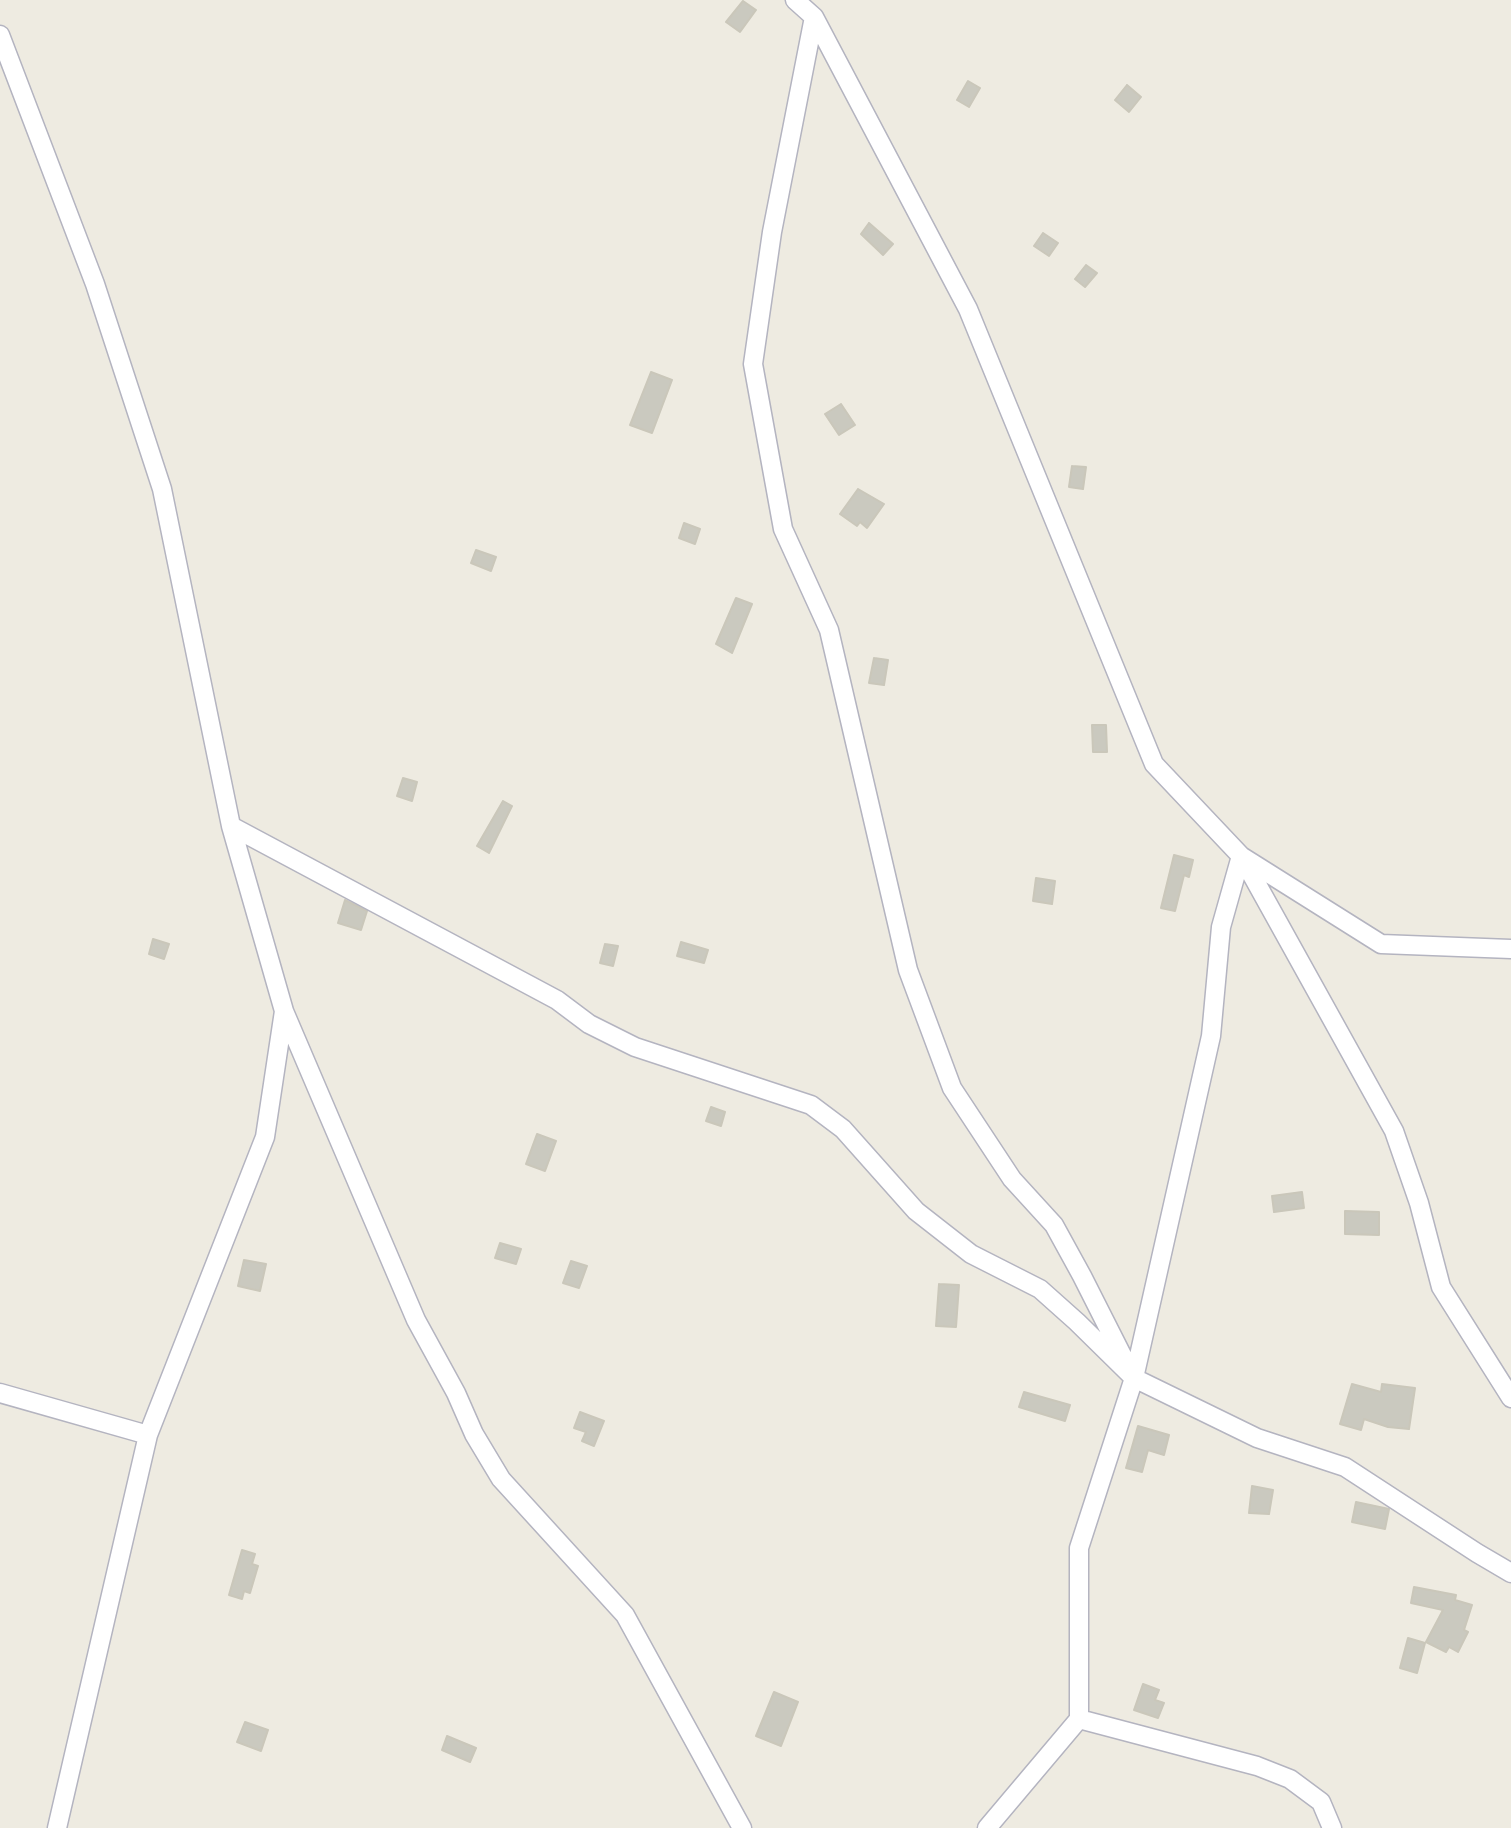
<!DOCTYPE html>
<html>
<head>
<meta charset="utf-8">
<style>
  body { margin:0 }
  canvas { display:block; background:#eeebe1 }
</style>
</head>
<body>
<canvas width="1511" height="1828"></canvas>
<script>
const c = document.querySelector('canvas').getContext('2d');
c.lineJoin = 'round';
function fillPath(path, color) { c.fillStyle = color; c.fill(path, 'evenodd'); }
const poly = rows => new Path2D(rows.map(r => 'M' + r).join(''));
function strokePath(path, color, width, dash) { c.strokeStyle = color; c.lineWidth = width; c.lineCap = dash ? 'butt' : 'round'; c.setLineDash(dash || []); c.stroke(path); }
const building = poly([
  [743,1,756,10,740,32,726,22,743,1],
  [968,81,980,88,969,107,957,100,968,81],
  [1127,85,1141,97,1129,112,1115,100,1127,85],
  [869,223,893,244,883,255,861,234,869,223],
  [1043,233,1058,243,1049,256,1034,246,1043,233],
  [1086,265,1097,273,1085,287,1075,279,1086,265],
  [651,372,672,380,652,433,630,425,651,372],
  [841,404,855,425,839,435,825,414,841,404],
  [1072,466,1086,467,1083,489,1069,487,1072,466],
  [858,489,884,504,867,528,860,522,857,526,840,514,858,489],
  [684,523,700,529,695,544,679,538,684,523],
  [476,550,496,557,491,571,471,563,476,550],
  [736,598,752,604,732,653,716,644,736,598],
  [874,658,888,660,884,685,869,683,874,658],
  [1092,725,1106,725,1107,752,1093,752,1092,725],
  [403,778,417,782,412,801,397,796,403,778],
  [503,801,512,806,489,853,477,846,503,801],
  [1174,855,1193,860,1189,877,1184,875,1175,911,1161,908,1174,855],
  [1036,878,1055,881,1052,904,1033,901,1036,878],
  [345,900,367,911,361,930,338,923,345,900],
  [153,939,169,944,164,959,149,954,153,939],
  [681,942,708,950,704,963,677,956,681,942],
  [605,944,618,946,613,966,600,963,605,944],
  [711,1107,725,1112,721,1126,706,1121,711,1107],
  [537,1134,556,1141,545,1171,526,1164,537,1134],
  [1302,1192,1304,1208,1274,1212,1272,1196,1302,1192],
  [1345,1211,1379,1212,1379,1235,1345,1234,1345,1211],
  [500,1243,521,1249,516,1264,495,1258,500,1243],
  [244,1260,266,1264,260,1291,238,1286,244,1260],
  [571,1261,587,1266,579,1288,563,1283,571,1261],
  [939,1284,959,1285,956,1327,936,1326,939,1284],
  [1352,1384,1381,1392,1382,1384,1415,1388,1409,1429,1388,1427,1364,1419,1361,1430,1340,1424,1352,1384],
  [1024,1392,1070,1405,1065,1421,1019,1407,1024,1392],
  [580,1412,604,1421,594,1446,582,1441,586,1432,574,1428,580,1412],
  [1138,1426,1169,1435,1164,1455,1148,1450,1142,1472,1126,1468,1138,1426],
  [1252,1486,1273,1490,1269,1514,1249,1513,1252,1486],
  [1356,1502,1389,1509,1385,1529,1352,1522,1356,1502],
  [242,1550,255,1554,252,1564,258,1566,250,1593,244,1591,242,1599,229,1595,242,1550],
  [1414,1587,1456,1595,1455,1600,1472,1605,1464,1630,1468,1632,1458,1652,1449,1647,1446,1652,1426,1642,1443,1610,1411,1603,1414,1587],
  [1408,1638,1425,1643,1417,1673,1400,1668,1408,1638],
  [1143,1684,1159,1690,1155,1700,1164,1703,1158,1718,1134,1710,1143,1684],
  [774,1692,798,1702,781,1746,756,1736,774,1692],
  [245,1722,268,1730,261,1751,237,1742,245,1722],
  [447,1736,476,1748,470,1762,442,1750,447,1736]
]);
fillPath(building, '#cac9bf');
strokePath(building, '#cac7ba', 2);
const street = poly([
  [795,0,814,17,968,309,1154,764,1241,856,1381,944,1511,949],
  [814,17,772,232,753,364,783,529,829,630,908,970,952,1088,1012,1179,1054,1225,1082,1276,1126,1363],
  [0,35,95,284,162,489,231,826,284,1011,416,1320,456,1393,474,1434,501,1479,625,1615,742,1828],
  [231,826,557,1000,589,1024,635,1047,811,1105,843,1129,916,1211,971,1254,1040,1289,1077,1322,1134,1378,1257,1438,1345,1467,1477,1553,1511,1573],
  [1241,856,1221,927,1211,1036,1134,1378,1079,1548,1079,1719,1257,1766,1290,1779,1321,1802,1332,1828],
  [1243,859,1394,1131,1419,1203,1441,1287,1511,1398],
  [0,1393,148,1435],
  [57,1828,148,1435,265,1137,284,1011],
  [987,1828,1079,1719]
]);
strokePath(street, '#b4b4c0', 21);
strokePath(street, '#fff', 18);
</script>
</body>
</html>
